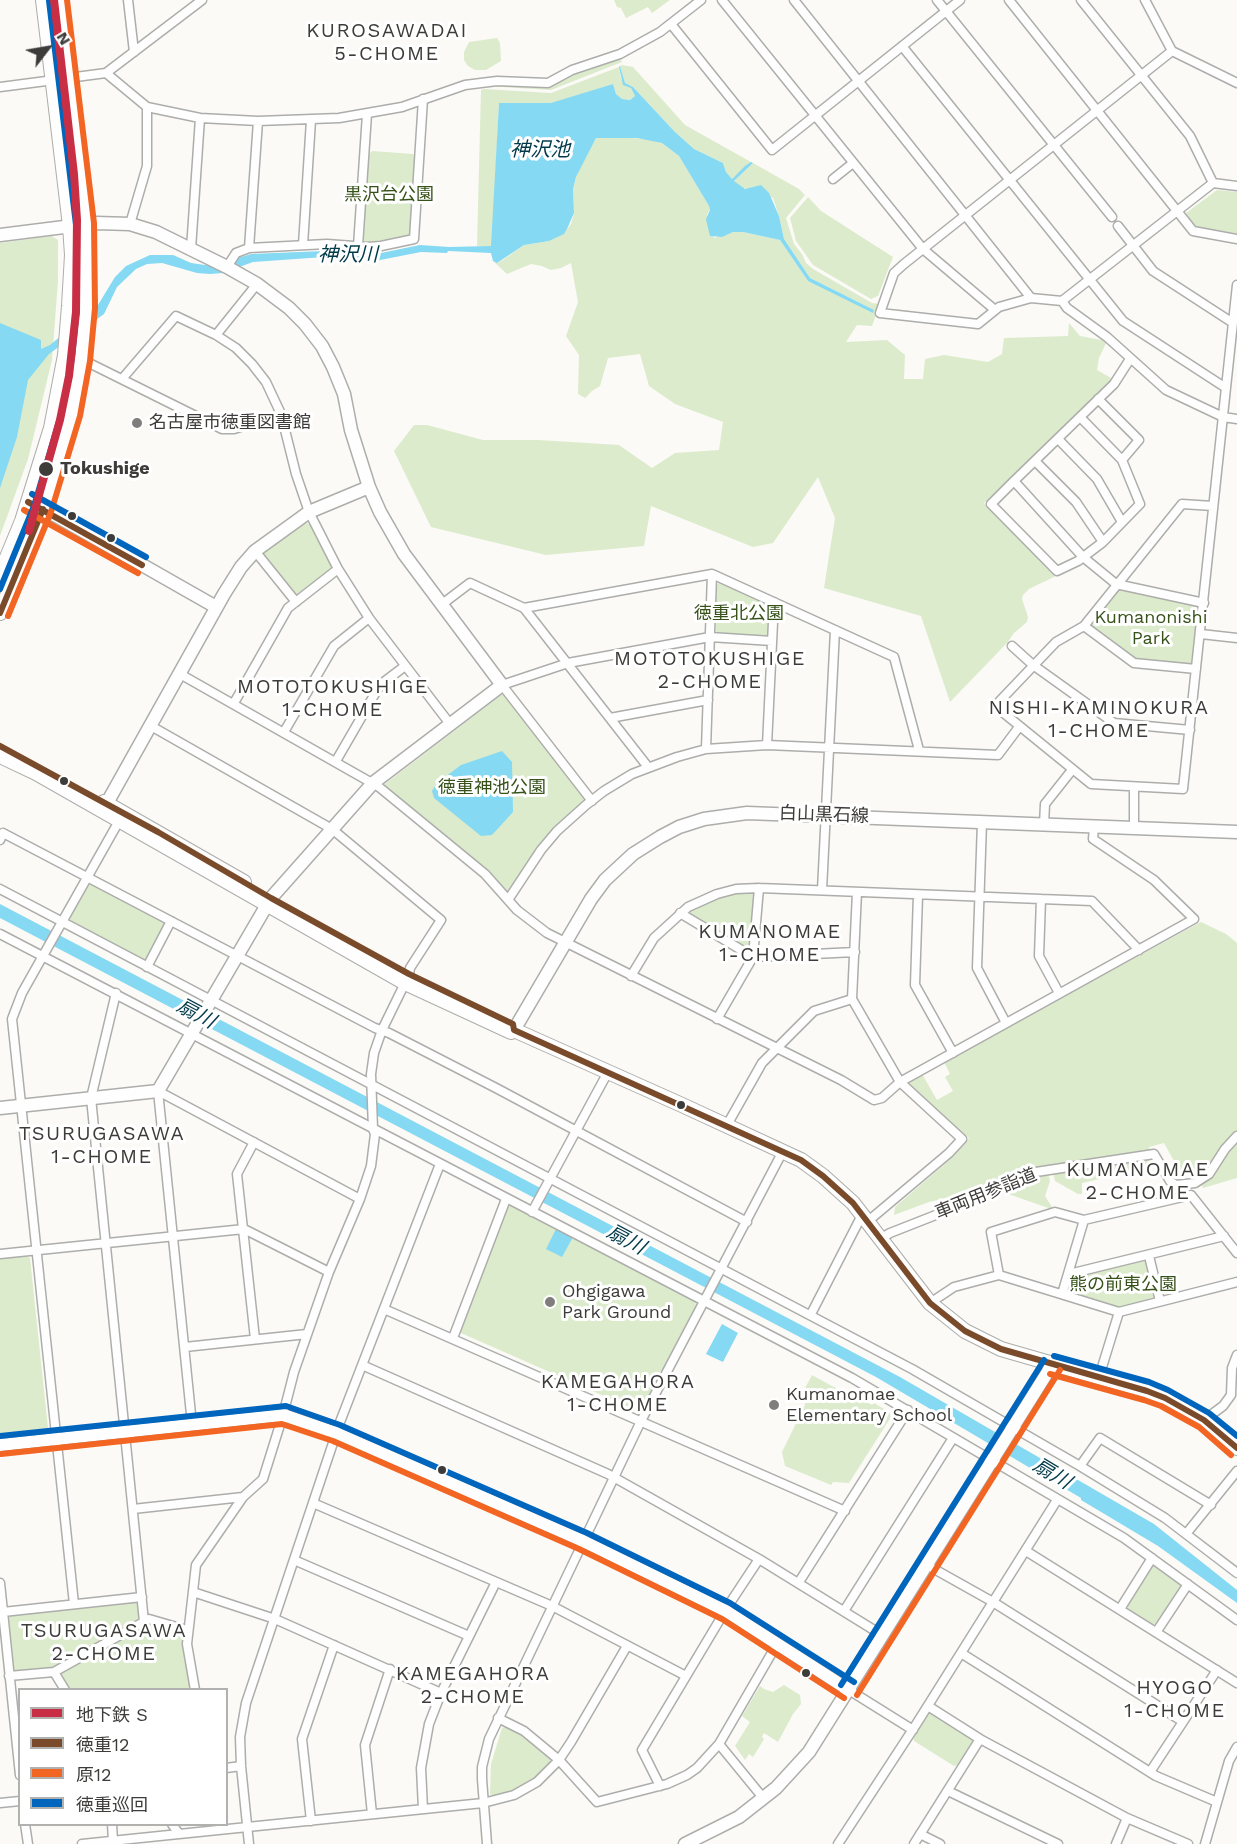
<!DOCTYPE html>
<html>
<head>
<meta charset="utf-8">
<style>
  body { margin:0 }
  #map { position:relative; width:1237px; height:1844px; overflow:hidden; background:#fbfaf6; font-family:"Work Sans","Noto Sans JP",sans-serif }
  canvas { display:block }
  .legend { position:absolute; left:18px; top:1688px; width:210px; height:138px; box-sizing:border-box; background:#fff; border:2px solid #b1b1b0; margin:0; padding:8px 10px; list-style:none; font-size:18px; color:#3d3c3a }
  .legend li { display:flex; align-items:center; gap:12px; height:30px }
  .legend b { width:30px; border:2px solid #b1b1b0 }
  .north { position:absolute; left:18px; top:18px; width:60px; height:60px; -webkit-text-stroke:4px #fff; paint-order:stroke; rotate:59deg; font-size:16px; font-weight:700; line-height:24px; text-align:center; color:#3d3c3a }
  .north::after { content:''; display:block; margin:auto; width:21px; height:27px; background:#3d3c3a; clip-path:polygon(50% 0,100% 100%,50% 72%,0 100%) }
</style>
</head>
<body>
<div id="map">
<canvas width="1237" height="1844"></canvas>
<ul class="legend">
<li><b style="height:8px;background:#c92f44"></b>地下鉄 S</li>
<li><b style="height:8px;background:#7a4b2a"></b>徳重12</li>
<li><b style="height:8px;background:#f26522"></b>原12</li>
<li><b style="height:8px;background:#0065bd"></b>徳重巡回</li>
</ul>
<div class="north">N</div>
</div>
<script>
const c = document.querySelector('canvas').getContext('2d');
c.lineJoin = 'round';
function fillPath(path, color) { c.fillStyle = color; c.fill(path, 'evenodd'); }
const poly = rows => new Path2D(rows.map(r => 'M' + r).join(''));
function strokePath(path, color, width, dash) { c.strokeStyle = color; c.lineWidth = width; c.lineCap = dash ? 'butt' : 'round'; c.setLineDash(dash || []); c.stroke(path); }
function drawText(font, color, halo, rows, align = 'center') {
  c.font = font + ' "Work Sans","Noto Sans JP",sans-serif'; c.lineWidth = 6; c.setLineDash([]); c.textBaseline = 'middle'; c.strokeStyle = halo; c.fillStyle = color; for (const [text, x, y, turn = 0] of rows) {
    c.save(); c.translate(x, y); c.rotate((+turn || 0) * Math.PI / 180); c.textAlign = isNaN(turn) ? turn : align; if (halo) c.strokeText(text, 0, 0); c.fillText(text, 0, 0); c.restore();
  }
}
fillPath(poly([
  [614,0,670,0,652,13,648,7,626,18,621,8,617,7],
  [497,38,500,43,501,61,486,70,475,70,468,66,464,60,464,52,469,42],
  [620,57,622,62,551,90,486,86,495,84,544,87,574,72,614,61],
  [622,65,633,67,685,125,751,162,732,179,726,172,723,163,694,149,675,132,633,87,625,83,620,66],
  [619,67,621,79,631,88,635,96,630,100,622,99,616,94,613,84,551,104,499,103,492,246,477,246,481,90,484,89,551,93],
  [612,137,649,139,662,143,679,156,709,206,710,209,707,215,714,238,733,232,743,232,780,240,808,281,874,310,810,278,784,239,779,216,773,198,749,189,741,188,734,181,753,163,799,189,805,195,786,218,794,244,802,254,806,263,813,269,872,303,880,304,872,326,857,325,846,342,887,340,905,355,904,379,923,379,925,359,944,355,988,362,1002,354,1004,338,1068,336,1069,323,1080,336,1107,341,1099,358,1097,370,1113,379,1110,383,984,503,1056,576,1029,589,1023,595,1022,599,1028,617,1027,622,1014,633,1007,643,950,702,921,616,824,588,835,518,818,477,773,543,753,547,651,506,644,546,546,555,431,527,394,451,414,425,427,425,483,440,538,440,619,445,652,468,675,453,719,450,723,422,675,404,649,386,640,354,608,358,600,386,592,391,585,398,578,394,579,355,566,336,578,302,571,263,561,268,551,270,542,266,531,264,507,274,493,261,497,263,503,260,524,245,549,241,564,233,571,224,574,213,573,189,576,177,585,157,596,138],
  [372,151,413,154,416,157,410,233,407,237,377,242,366,243,363,239,369,154],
  [1217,190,1237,192,1237,234,1234,236,1195,228,1186,213],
  [808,197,821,211,893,257,878,296,871,299,813,265,796,241,790,218],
  [52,236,58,240,58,281,52,360,28,459,0,536,0,243],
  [306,523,311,525,332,567,329,571,298,595,293,594,263,553],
  [721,582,767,603,769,607,768,636,765,638,716,635,716,585],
  [1120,589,1198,606,1201,611,1194,662,1191,665,1137,661,1092,626,1091,621,1117,590],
  [501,695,506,695,585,798,584,803,538,848,511,890,505,892,385,787,385,784],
  [92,884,164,921,165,925,147,959,143,960,71,922,70,918,88,885],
  [753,891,756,895,750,947,746,948,691,916,690,910,718,897],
  [1201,922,1226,934,1237,943,1237,1178,1203,1188,1198,1176,1178,1168,1164,1143,1149,1147,1156,1166,1082,1183,1082,1194,1078,1194,1055,1181,1053,1173,1048,1174,1050,1181,1045,1196,1054,1210,994,1189,961,1200,950,1197,929,1202,894,1215,895,1207,946,1163,969,1138,909,1086,910,1081,922,1074,937,1100,953,1091,945,1077,950,1074,944,1062],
  [510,1205,695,1300,696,1306,643,1409,638,1411,461,1333,460,1330,506,1208],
  [26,1255,30,1258,48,1428,45,1432,0,1436,0,1258],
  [1144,1259,1147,1262,1154,1298,1119,1307,1070,1293,1069,1290,1074,1277],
  [812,1375,841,1391,843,1390,872,1405,874,1403,889,1412,891,1417,849,1483,833,1482,831,1485,785,1466,782,1452,805,1405,803,1392],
  [1156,1565,1180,1582,1181,1587,1158,1623,1153,1625,1128,1609,1128,1605,1152,1566],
  [135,1602,139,1605,139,1621,55,1667,17,1671,13,1669,8,1619,10,1615],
  [149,1622,181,1632,183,1635,184,1655,190,1689,69,1689,59,1676,60,1671],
  [784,1685,800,1695,801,1704,793,1714,778,1742,764,1733,762,1737,764,1739,753,1757,749,1754,745,1760,735,1746,750,1722,742,1716,760,1686,764,1689,773,1692],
  [933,1713,973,1739,973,1742,958,1765,954,1766,914,1741,913,1736,927,1714],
  [505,1727,523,1735,550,1757,550,1763,541,1773,527,1783,504,1794,494,1796,490,1794,491,1764,502,1728]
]), '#dcebcc');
fillPath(poly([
  [620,66,625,83,633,87,675,132,694,149,723,163,726,172,732,179,745,166,751,162,753,163,734,181,745,189,761,185,769,193,779,216,784,239,810,278,874,310,873,313,808,281,780,240,743,232,733,232,722,237,710,236,706,219,710,210,709,206,679,156,662,143,637,138,596,138,576,177,573,189,574,213,567,229,564,234,549,241,524,245,497,263,493,261,491,253,448,251,447,253,421,252,375,261,324,257,253,262,223,273,210,274,197,273,162,263,147,264,136,269,117,287,104,314,49,354,28,380,17,437,0,488,0,323,41,340,41,349,50,345,98,305,115,277,126,266,150,255,173,255,191,263,212,266,251,254,324,251,354,254,381,253,420,245,449,247,491,246,499,103,551,103,613,84,616,94,622,99,630,100,635,96,631,88,623,85,619,67],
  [502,751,512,762,513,812,492,835,481,836,434,798,432,791,437,783,461,765],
  [0,904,900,1377,1154,1524,1237,1590,1237,1603,1158,1546,1081,1500,1081,1498,876,1377,0,918],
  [556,1229,573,1237,562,1257,546,1249],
  [722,1324,738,1333,723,1362,706,1354]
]), '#85d9f2');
const street = poly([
  [128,0,134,52],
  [722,0,923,249,995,310],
  [794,0,1031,298],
  [937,0,1112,217],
  [1009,0,1193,231,1237,239],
  [1081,0,1190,136,1213,183],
  [1145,0,1172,51,1237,83],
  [671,24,772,150,960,0],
  [902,46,1123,321,1226,388],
  [1172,51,904,264,894,273,880,313,978,324,999,307,1031,298,1062,301,1213,183,1237,186],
  [106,73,147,107,200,118,258,121,339,118,402,107,465,85,497,81,548,83,572,70,620,54,660,32,701,0],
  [68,78,106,73,202,0],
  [0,87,54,80],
  [833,179,853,163],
  [130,224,147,166,147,107],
  [1118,226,1153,271,1233,323],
  [303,245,311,120],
  [358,246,367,114],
  [249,248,258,121],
  [191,249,200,118],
  [227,267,236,253,249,248,327,244,367,247,381,246,414,239,423,99],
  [1062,301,1067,308,1107,337,1166,390,1223,417,1237,419],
  [216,335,257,284],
  [81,359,222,429,234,429,281,414,296,474,309,512,338,569,369,618,450,724],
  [1130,359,1114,384,1014,481,1083,557,1116,584,1204,603],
  [122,379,176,316,216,335,236,348,252,364,266,382,281,414],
  [1098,399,1139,440,1122,460],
  [1058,439,1097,479,1122,522],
  [1035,461,1076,502,1103,542],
  [1014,481,991,504,1057,571,1078,561,1103,542,1140,504,1122,460,1080,417],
  [1213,506,1182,504,1084,626,1056,642,995,706,1091,784,1183,789,1237,285],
  [255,551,296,602],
  [441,605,470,583,524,608,648,767],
  [524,608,712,574,894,657,919,750],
  [1084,626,1134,663,1196,669],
  [1201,634,1237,638],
  [1012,646,1033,665,1114,723,1190,730],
  [180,674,379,787,485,874,517,910,547,933,841,1080,874,1100,882,1098,900,1082,1194,919,1154,880,1093,839,1094,827],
  [234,703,288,608,338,569],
  [610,718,708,700],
  [151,726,332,829,441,920,410,968,409,974],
  [284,732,334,646,369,618],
  [767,745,774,602],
  [706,749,712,574],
  [336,761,380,685,405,666],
  [592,801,502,685,568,663,710,637,772,641],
  [982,822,977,968,1006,1023],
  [1044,825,1045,804,1072,770],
  [1134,828,1134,787],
  [0,840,3,833,375,1028,389,1033,496,1088,747,1222],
  [0,889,912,1369,1080,1466,1165,1518,1237,1573],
  [822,890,835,630],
  [857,892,852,999,900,1082,962,1139,949,1153,867,1222],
  [918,895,915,985,953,1053],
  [1041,899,1039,956,1059,993],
  [508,900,541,850,557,831,586,805,604,791,632,774,677,757,706,749,767,745,998,755,1019,727],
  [680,913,753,957,759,888],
  [0,934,852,1378,1124,1538,1237,1620],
  [147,967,171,921],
  [631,976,654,938,688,907,717,894,736,889,759,888,1092,901,1139,950],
  [116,993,91,1098,144,1622],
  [717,1019,753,957,855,952],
  [158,1091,192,1424],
  [158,1091,360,1199],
  [727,1125,762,1063,814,1011,852,999],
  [254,1142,237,1174,255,1339],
  [532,1212,608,1072],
  [880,1239,890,1233,979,1198,1028,1174,1036,1172,1154,1154,1170,1181,1176,1185,1195,1183,1209,1174,1225,1149,1237,1136],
  [0,1254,244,1229,329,1272],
  [1149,1256,1160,1301],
  [1069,1274,1224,1236],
  [999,1275,991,1232,1055,1212,1084,1220,1191,1195,1237,1253],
  [1062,1294,1084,1220],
  [930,1303,954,1287,999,1275,1119,1312,1237,1282],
  [384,1309,845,1511],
  [811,1314,862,1215],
  [453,1338,506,1199],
  [185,1347,307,1334],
  [362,1365,608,1474,759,1559,882,1635],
  [1099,1377,1119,1312],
  [1204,1420,1223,1406,1231,1395,1232,1368,1237,1355],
  [1080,1466,1100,1438,1211,1505],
  [313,1503,552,1606,686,1676],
  [133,1509,243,1497],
  [1186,1534,1237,1471],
  [1026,1551,1237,1683],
  [294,1560,469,1636],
  [927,1565,993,1602,1182,1721],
  [799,1582,908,1410],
  [0,1583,20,1775],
  [193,1592,275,1619,441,1693],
  [74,1604,12,1019,22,993,119,821],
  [1120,1609,1152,1558],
  [844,1611,953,1438],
  [3,1612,142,1597],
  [1157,1631,1188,1584],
  [961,1653,1156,1776,1217,1802],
  [9,1676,54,1672],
  [65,1690,54,1672,149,1619,187,1630],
  [195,1690,187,1644,196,1565,243,1497,263,1479,283,1415,294,1372,329,1272,360,1199,371,1166,375,1134,373,1129,371,1074,374,1053,382,1030,405,983],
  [849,1690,913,1730],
  [928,1706,980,1739,1127,1818,1188,1844],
  [498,1718,524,1731,559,1760,597,1802,667,1784,687,1775,697,1768,719,1744,777,1644],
  [719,1744,764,1799],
  [226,1768,241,1766],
  [1150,1772,1217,1670],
  [660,1786,642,1750,728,1606,759,1559],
  [948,1791,1058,1844],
  [0,1803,20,1801],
  [423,1809,421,1768,429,1724,441,1693,496,1582],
  [372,1814,365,1745,390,1669],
  [311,1821,302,1739,334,1645],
  [25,1824,28,1844],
  [112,1824,113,1841],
  [172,1824,179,1834,483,1803,514,1795,537,1782,559,1760,571,1742,627,1646],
  [920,1834,940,1844],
  [82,1844,179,1834],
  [249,1844,241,1766,240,1737,246,1703,340,1422,440,1164],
  [487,1844,482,1779,482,1767,489,1739,641,1421,783,1151],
  [838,1844,917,1723,1057,1500],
  [914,1844,980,1739],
  [1116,1844,1127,1818],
  [1205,1844,1229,1761,1237,1747]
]);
const secondary = poly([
  [0,235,96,223,130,224,156,232,227,267,257,284,289,308,305,324,322,346,333,367,344,394,351,430,369,487,380,512,404,554,502,685,373,783,271,898,158,1091,0,1108],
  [28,502,58,517,216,607],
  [107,803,224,594,241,567,255,551,309,512,369,487],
  [514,1030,591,899,605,880,633,854,660,837,679,827,704,819,747,813,1237,832],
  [0,1445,283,1415,336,1433,583,1541,726,1611,849,1690],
  [685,1844,739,1817,776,1788,809,1752,1052,1365]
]);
const primary = poly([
  [0,574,22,521,51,428,65,355,69,306,72,255,70,226,43,0],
  [0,613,43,509,71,413,81,359,86,307,85,224,58,0],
  [0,756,36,773,405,983,511,1032,514,1030,682,1105,801,1160,823,1176,853,1203,930,1303,965,1331,1001,1349,1147,1391,1165,1398,1204,1420,1237,1448],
  [104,802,244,882]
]);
strokePath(street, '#adadab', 11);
strokePath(secondary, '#adadab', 15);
strokePath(primary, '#adadab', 16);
strokePath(street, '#fefefe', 8);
strokePath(secondary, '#fefefe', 12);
strokePath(primary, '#fefefe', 14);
strokePath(poly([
  [28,502,142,565],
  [0,613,43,509],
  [0,746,158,832,271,898,409,974,513,1024,514,1030,801,1160,823,1176,853,1203,930,1303,965,1331,1001,1349,1147,1391,1165,1398,1204,1420,1237,1448]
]), '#7a4b2a', 6);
strokePath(poly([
  [24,510,138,573],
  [8,616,51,512,80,416,90,361,95,308,94,223,67,0],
  [1050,1374,1144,1400,1161,1406,1199,1427,1231,1455],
  [1,1454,282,1424,333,1441,579,1549,722,1619,844,1698],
  [857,1695,1060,1370]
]), '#f26522', 6);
strokePath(poly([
  [32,494,146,557],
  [0,589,34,506,62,411,72,358,77,307,76,225,49,1],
  [1054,1356,1149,1382,1168,1390,1209,1413,1237,1436],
  [0,1436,286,1406,340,1425,587,1533,730,1603,854,1682],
  [841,1685,1044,1360]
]), '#0065bd', 6);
strokePath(poly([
  [29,531,60,420,69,376,76,312,77,220,74,174,54,0]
]), '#c92f44', 8);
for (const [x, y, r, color] of [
  [137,423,6,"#807e7c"],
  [46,469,8,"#3d3c3a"],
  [72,516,5,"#3d3c3a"],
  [111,538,5,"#3d3c3a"],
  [64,781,5,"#3d3c3a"],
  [681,1105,5,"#3d3c3a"],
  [550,1302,6,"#807e7c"],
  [774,1405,6,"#807e7c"],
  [442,1470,5,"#3d3c3a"],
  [806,1673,5,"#3d3c3a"]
]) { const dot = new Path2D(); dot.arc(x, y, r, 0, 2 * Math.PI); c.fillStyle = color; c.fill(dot); strokePath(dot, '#fff', 2); }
drawText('18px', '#375219', '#fff', [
  ["黒沢台公園",389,195],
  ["徳重北公園",739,614],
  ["Kumanonishi",1151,618],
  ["Park",1151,639],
  ["徳重神池公園",492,788],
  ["熊の前東公園",1123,1285]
]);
drawText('18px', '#3d3c3a', '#fff', [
  ["名古屋市徳重図書館",149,423],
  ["Ohgigawa",562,1292],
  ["Park Ground",562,1313],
  ["Kumanomae",786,1395],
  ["Elementary School",786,1416]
], 'left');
drawText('bold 18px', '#3d3c3a', '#fff', [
  ["Tokushige",60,469]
], 'left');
drawText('18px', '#3d3c3a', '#fff', [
  ["白山黒石線",824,815,2],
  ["車両用参詣道",986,1194,-22]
]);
c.letterSpacing = '1.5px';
drawText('20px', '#3d3c3a', '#fff', [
  ["KUROSAWADAI",387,31],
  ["5-CHOME",387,54],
  ["MOTOTOKUSHIGE",710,659],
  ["2-CHOME",710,682],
  ["MOTOTOKUSHIGE",333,687],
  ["1-CHOME",333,710],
  ["NISHI-KAMINOKURA",1099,708],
  ["1-CHOME",1099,731],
  ["KUMANOMAE",770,932],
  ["1-CHOME",770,955],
  ["TSURUGASAWA",102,1134],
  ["1-CHOME",102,1157],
  ["KUMANOMAE",1138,1170],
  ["2-CHOME",1138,1193],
  ["KAMEGAHORA",618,1382],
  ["1-CHOME",618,1405],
  ["TSURUGASAWA",104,1631],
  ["2-CHOME",104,1654],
  ["KAMEGAHORA",473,1674],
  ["2-CHOME",473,1697],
  ["HYOGO",1175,1688],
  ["1-CHOME",1175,1711]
]);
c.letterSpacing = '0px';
drawText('italic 20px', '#013a49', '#fff', [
  ["神沢池",540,150],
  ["神沢川",348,255],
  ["扇川",196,1014,28],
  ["扇川",626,1240,28],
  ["扇川",1052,1474,31]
]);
</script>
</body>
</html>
